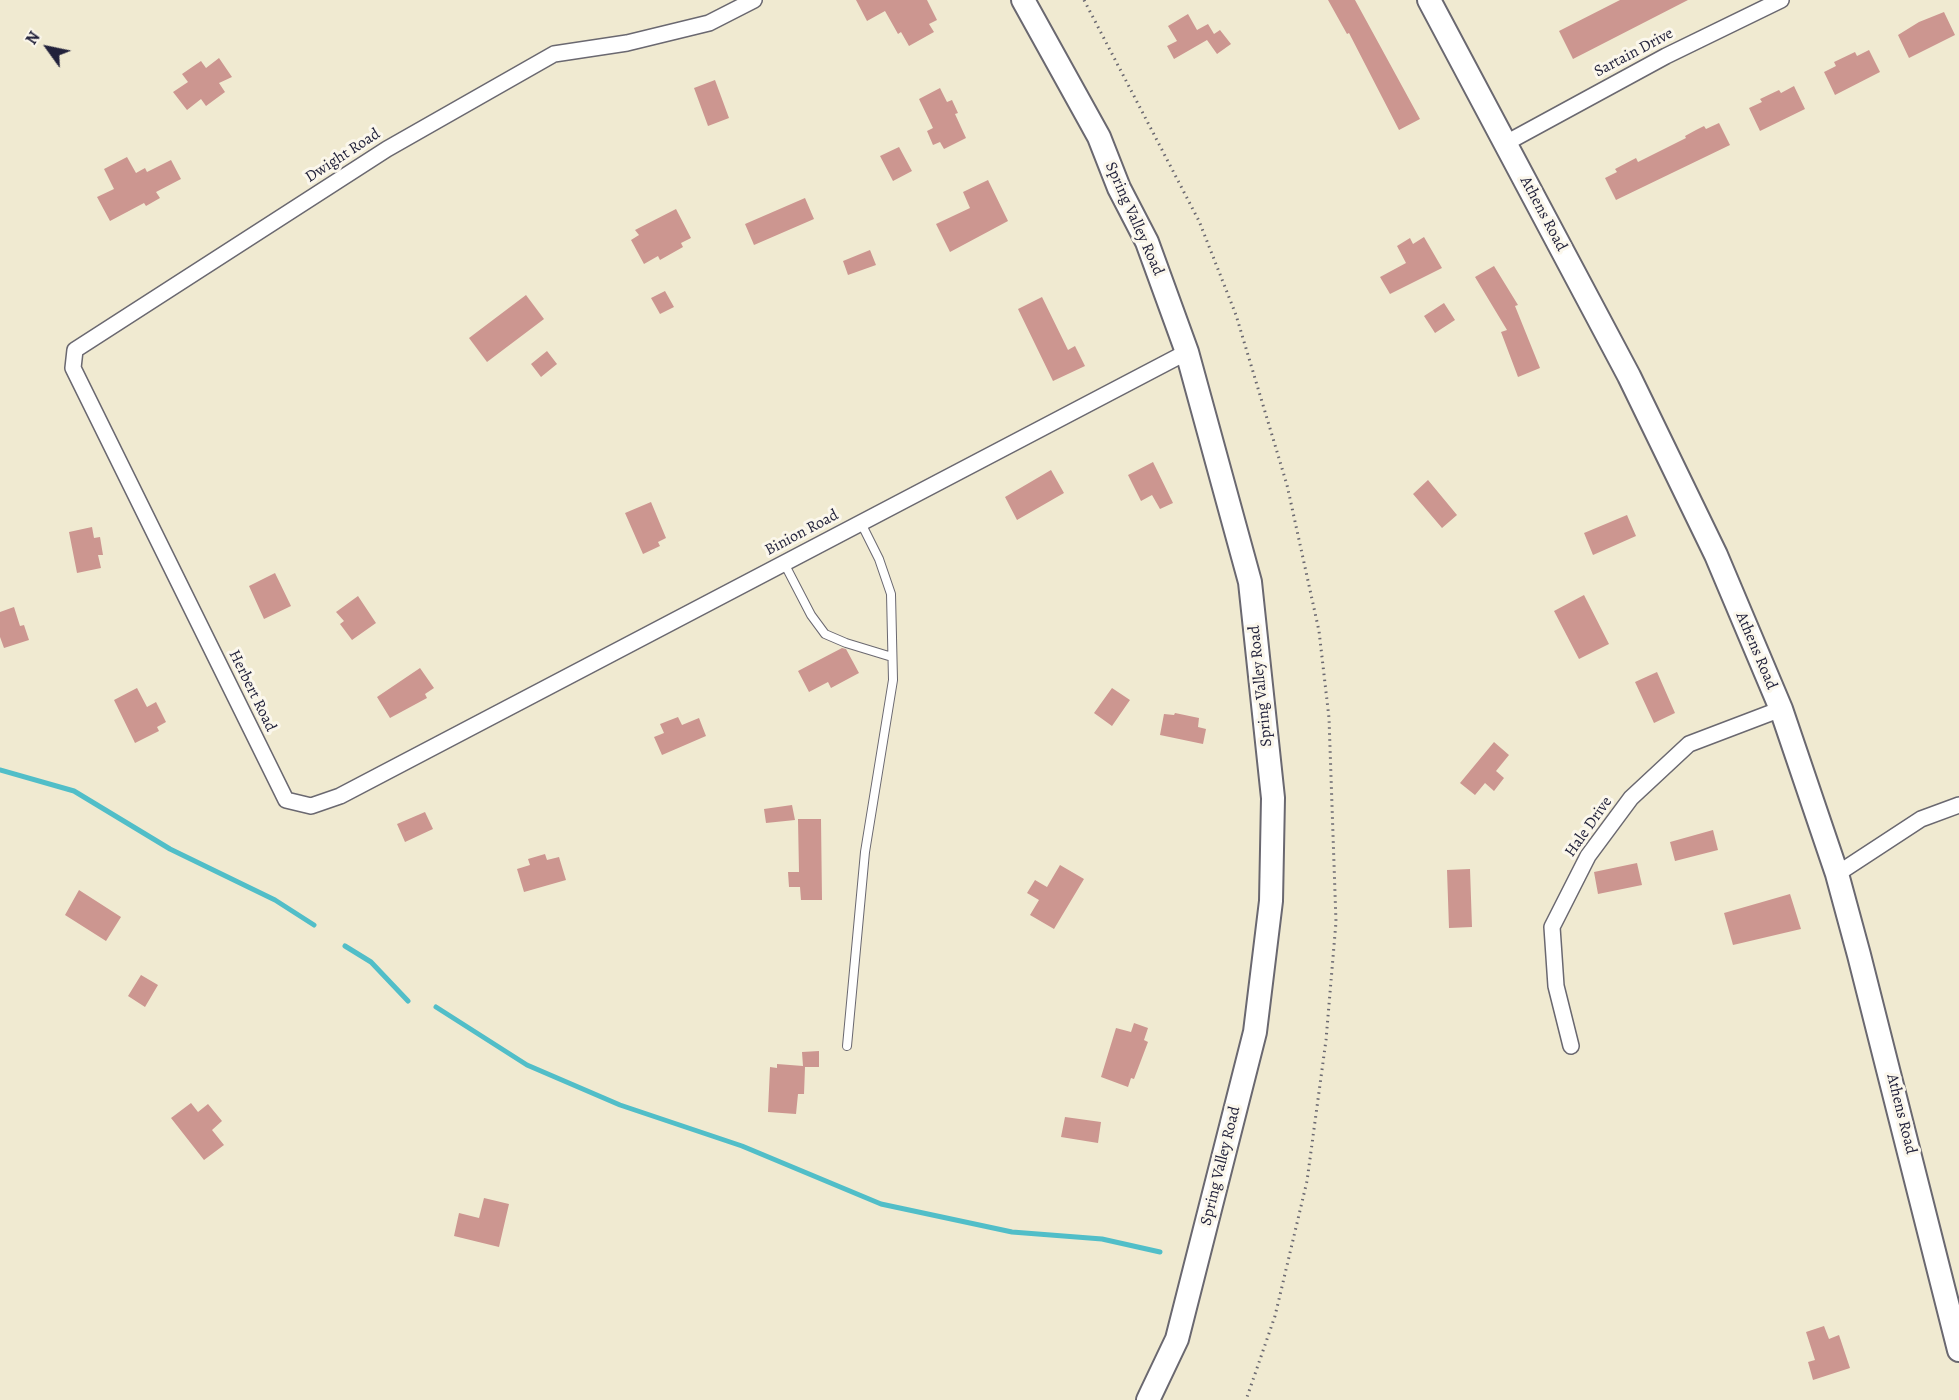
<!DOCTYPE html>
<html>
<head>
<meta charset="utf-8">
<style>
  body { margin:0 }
  #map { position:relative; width:1959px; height:1400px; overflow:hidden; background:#f0ead1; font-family:Alegreya,serif }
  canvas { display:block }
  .north { position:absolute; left:18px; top:18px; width:60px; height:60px; -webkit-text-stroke:4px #fbf7ec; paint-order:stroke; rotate:303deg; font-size:16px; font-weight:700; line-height:24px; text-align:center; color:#22223b }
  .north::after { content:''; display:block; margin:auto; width:21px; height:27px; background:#22223b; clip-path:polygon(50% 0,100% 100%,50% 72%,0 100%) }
</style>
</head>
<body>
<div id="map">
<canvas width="1959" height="1400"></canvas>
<div class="north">N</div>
</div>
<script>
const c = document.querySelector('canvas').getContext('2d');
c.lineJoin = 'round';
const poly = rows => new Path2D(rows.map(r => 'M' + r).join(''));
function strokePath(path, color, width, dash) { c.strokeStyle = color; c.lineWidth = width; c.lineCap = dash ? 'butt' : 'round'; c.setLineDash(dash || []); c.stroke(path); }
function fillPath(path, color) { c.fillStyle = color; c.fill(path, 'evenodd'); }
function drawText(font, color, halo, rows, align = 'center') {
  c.font = font + ' Alegreya,serif'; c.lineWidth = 6; c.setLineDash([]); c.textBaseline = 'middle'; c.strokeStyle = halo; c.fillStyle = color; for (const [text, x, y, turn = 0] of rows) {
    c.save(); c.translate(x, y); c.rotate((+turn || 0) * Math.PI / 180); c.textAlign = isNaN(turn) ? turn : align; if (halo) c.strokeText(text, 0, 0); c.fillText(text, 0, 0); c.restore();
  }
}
strokePath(poly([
  [0,770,74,791,170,849,275,900,314,925],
  [345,946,371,962,408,1001],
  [436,1007,527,1065,620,1105,742,1146,881,1204,1012,1232,1102,1239,1160,1252]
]), '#51bec8', 5);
fillPath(poly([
  [856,0,927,0,937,20,929,24,934,32,909,46,901,32,898,34,885,11,867,21],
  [1328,0,1355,0,1420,119,1399,130,1349,33,1347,34],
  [1620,0,1688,0,1573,59,1559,31],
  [1944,12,1955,35,1909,58,1898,35,1919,22],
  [1188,14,1197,30,1208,24,1214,34,1220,30,1231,44,1217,54,1207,40,1174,59,1167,46,1177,41,1168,26],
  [1869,50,1880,72,1835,95,1824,72,1836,66,1834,62,1855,52,1857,56],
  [219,58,232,77,219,83,225,92,206,106,201,99,187,110,173,92,188,82,182,74,201,61,206,68],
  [715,80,729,118,708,126,694,88],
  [1794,86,1805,109,1760,131,1749,108,1762,102,1760,99,1779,90,1781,93],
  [940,88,947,102,952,100,958,113,955,114,966,138,944,149,940,142,933,145,927,131,933,128,919,99],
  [1719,123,1730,145,1616,200,1605,178,1617,172,1615,169,1636,158,1638,162,1686,138,1685,136,1696,130,1704,126,1706,129],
  [899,147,912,171,893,181,880,156],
  [127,157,136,173,145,168,147,172,171,160,181,179,156,192,160,198,146,206,144,203,110,221,97,197,114,189,104,169],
  [988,180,1008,221,950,252,936,224,970,208,963,192],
  [805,198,814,219,754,245,745,224],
  [676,209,691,238,681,243,683,247,660,260,658,256,644,264,631,240,639,235,635,230],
  [1424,237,1442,268,1390,294,1380,277,1406,263,1397,246,1410,238,1413,244],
  [870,250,876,265,848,275,843,261],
  [1494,266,1518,305,1515,306,1540,368,1518,377,1501,332,1507,330,1475,277],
  [665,291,674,307,660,314,651,298],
  [526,295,544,319,487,362,469,338],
  [1042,297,1068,350,1075,346,1085,366,1053,381,1018,309],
  [1444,303,1455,320,1435,333,1424,316],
  [547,351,557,364,541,377,531,364],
  [1153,462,1173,503,1160,509,1152,495,1141,501,1128,475],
  [1051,470,1064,493,1017,520,1005,497],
  [1428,480,1457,515,1442,528,1413,494],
  [651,502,666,538,658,542,660,546,643,554,625,513],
  [1627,515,1636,536,1593,555,1584,533],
  [92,527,94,538,100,537,103,555,98,555,101,568,77,573,69,532],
  [275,573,291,606,264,619,249,586],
  [1584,595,1609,644,1579,659,1554,611],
  [358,596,376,623,352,640,340,624,344,621,336,612],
  [14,607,20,626,24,625,29,640,4,648,0,637,0,612],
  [842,648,846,649,859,673,831,688,828,682,809,692,798,671],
  [420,668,434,688,425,694,427,698,390,718,377,697],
  [1657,672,1675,713,1654,723,1635,682],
  [137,688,147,707,156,702,166,722,157,727,159,731,135,743,114,700],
  [1112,688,1130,700,1112,726,1094,713],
  [1175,713,1199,718,1198,727,1206,729,1203,744,1160,735,1164,714,1174,715],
  [678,717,682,725,699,718,706,736,662,755,654,737,664,733,660,724],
  [1494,742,1509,755,1496,771,1504,778,1494,791,1485,783,1475,795,1460,783],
  [792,805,795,820,766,823,764,809],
  [425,812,433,829,405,842,397,824],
  [798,819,821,819,822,900,801,900,800,887,789,887,788,872,799,872],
  [1713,830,1718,850,1675,861,1670,842],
  [545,854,547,860,559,857,566,880,524,892,517,869,530,865,528,859],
  [1637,863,1642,885,1598,894,1594,872],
  [1060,865,1084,879,1054,929,1030,915,1039,900,1027,893,1035,880,1047,887],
  [1470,869,1472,927,1449,928,1447,870],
  [79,890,121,917,106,941,65,915],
  [1790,894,1801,929,1733,945,1724,913],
  [141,975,158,985,145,1007,128,996],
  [1134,1023,1148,1028,1144,1040,1148,1042,1134,1079,1131,1078,1128,1087,1101,1077,1116,1028,1131,1032],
  [819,1051,819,1067,805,1067,804,1094,798,1094,796,1114,768,1112,770,1067,777,1068,777,1064,803,1066,802,1052],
  [191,1103,198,1112,208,1104,222,1121,212,1130,224,1145,204,1160,171,1118],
  [1065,1117,1101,1122,1098,1143,1061,1137],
  [484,1198,509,1204,499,1247,454,1236,459,1213,479,1218],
  [1824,1326,1829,1339,1839,1335,1850,1368,1813,1380,1808,1362,1815,1360,1806,1332]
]), '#cc9690');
const lane = poly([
  [784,563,811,615,825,634,846,643,892,657],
  [847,1046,865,852,893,680,891,594,879,559,861,523]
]);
const street = poly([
  [754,0,709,23,627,43,554,54,387,149,75,350,73,368,286,800,311,806,340,796,1187,352],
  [1506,143,1666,56,1781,0],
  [1837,874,1921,819,1959,805],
  [1571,1046,1556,986,1552,927,1588,856,1631,798,1689,744,1781,709]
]);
const secondary = poly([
  [1023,0,1099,137,1119,188,1147,242,1187,352,1250,582,1273,798,1271,901,1255,1032,1177,1339,1148,1400],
  [1429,0,1629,376,1716,555,1781,709,1837,874,1859,955,1959,1350]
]);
strokePath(lane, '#6a6870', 10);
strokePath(street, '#6a6870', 18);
strokePath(secondary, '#6a6870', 26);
strokePath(poly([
  [1084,0,1199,221,1236,315,1287,485,1319,631,1329,718,1336,922,1326,1040,1307,1181,1275,1316,1246,1400]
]), '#6a6870', 3, [1.5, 4.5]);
strokePath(lane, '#fff', 8);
strokePath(street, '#fff', 15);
strokePath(secondary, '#fff', 22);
drawText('16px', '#22223b', '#fbf7ec', [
  ["Sartain Drive",1634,53,-28],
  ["Dwight Road",343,156,-33],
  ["Athens Road",1543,214,62],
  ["Spring Valley Road",1134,219,66],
  ["Binion Road",802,533,-28],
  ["Athens Road",1756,651,67],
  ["Spring Valley Road",1261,686,-96],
  ["Herbert Road",252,691,64],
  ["Hale Drive",1589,827,-55],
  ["Athens Road",1901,1114,76],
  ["Spring Valley Road",1221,1166,-76]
]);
</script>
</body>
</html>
